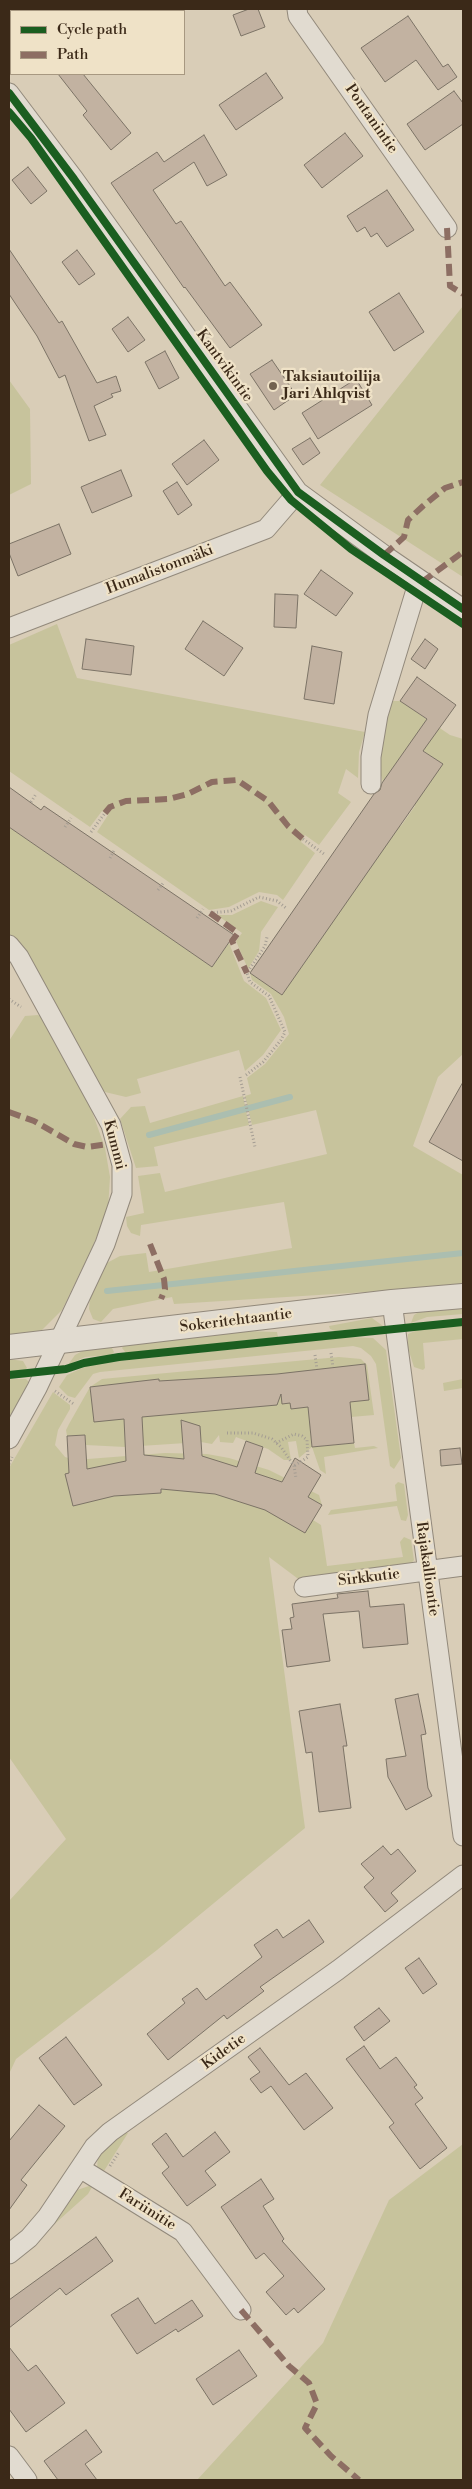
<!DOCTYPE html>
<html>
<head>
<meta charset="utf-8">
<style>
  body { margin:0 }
  #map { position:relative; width:472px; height:2489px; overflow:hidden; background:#d9cdb7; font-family:"Libre Bodoni",serif }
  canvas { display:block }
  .frame { position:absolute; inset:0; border:10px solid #3b2918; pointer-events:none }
  .legend { position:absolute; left:10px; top:10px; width:175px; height:65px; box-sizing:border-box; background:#efe2c7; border:1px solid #a79881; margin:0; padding:6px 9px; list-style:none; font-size:15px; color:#3b2918 }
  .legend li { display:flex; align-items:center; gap:10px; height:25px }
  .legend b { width:25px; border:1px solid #a79881 }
</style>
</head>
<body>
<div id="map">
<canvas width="472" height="2489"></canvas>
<div class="frame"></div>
<ul class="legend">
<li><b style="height:6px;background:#1b5e20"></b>Cycle path</li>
<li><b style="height:6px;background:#8d6e63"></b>Path</li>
</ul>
</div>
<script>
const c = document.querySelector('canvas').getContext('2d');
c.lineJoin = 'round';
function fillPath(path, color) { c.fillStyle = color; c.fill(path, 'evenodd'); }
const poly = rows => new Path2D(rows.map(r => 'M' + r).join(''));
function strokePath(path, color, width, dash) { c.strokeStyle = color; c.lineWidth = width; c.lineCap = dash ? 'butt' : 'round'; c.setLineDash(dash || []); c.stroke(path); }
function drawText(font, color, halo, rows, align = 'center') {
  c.font = font + ' "Libre Bodoni",serif'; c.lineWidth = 4.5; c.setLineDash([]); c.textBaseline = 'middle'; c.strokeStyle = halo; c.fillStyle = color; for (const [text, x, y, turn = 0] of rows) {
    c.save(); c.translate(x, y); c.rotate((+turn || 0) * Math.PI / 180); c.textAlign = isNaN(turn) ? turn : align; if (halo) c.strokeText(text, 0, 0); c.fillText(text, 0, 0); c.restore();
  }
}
fillPath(poly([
  [463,306,463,577,320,485],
  [9,380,30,409,31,484,9,495],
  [57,624,77,678,365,732,359,752,358,778,346,769,338,793,351,802,319,845,305,835,301,842,315,853,283,900,277,895,259,892,229,907,209,910,97,832,108,815,102,811,90,827,9,771,9,645],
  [390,701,400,701,450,735,463,739,463,1054,438,1077,413,1146,463,1175,463,1286,174,1304,172,1297,113,1309,101,1322,93,1319,89,1309,90,1297,105,1264,120,1256,146,1253,149,1272,292,1248,284,1202,141,1225,140,1236,131,1233,127,1226,126,1217,144,1213,138,1176,160,1173,165,1192,327,1154,316,1110,252,1125,245,1096,251,1094,247,1078,265,1064,289,1034,284,1017,271,994,252,980,250,973,282,995,396,823,401,826,415,806,410,803,442,764,411,742,383,782,378,765],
  [9,827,212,967,229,943,244,981,266,998,281,1030,263,1055,245,1071,239,1050,137,1079,141,1093,126,1097,105,1092,92,1079,14,938,9,936],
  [261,901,278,907,261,932,259,951,248,969,236,941,242,933,217,915,232,915],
  [38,1015,45,1020,89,1103,105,1148,110,1177,108,1209,92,1248,62,1310,42,1330,24,1335,9,1336,9,1041,25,1016],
  [243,1096,249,1125,154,1147,158,1166,136,1168,120,1119,131,1107,145,1106,150,1123],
  [463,1309,463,1314,427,1317,411,1323,414,1315,419,1312],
  [372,1318,383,1326,335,1331,330,1329,329,1326],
  [463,1326,463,1339,423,1343,425,1368,423,1370,414,1367,408,1348,408,1334,422,1328],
  [245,1331,277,1332,278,1337,126,1353,122,1348,124,1345],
  [349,1337,373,1338,386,1350,401,1458,394,1469,390,1466,376,1364,371,1356,361,1348,353,1346,100,1372,93,1374,75,1398,68,1396,59,1387,67,1375,91,1364],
  [111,1346,114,1352,112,1355,85,1357,68,1365,75,1355,84,1350],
  [339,1357,361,1359,367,1365,374,1415,351,1417,310,1427,312,1447,354,1443,355,1448,374,1446,378,1448,324,1457,326,1474,320,1470,312,1447,299,1458,296,1441,288,1442,291,1460,284,1460,268,1449,236,1437,233,1443,220,1442,219,1435,212,1444,201,1442,125,1447,86,1445,85,1435,67,1436,66,1430,69,1424,90,1387,102,1379],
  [9,1359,23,1361,27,1368,24,1371,9,1372],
  [9,1379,26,1379,30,1383,9,1426],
  [463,1379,463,1388,444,1391,443,1383],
  [53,1392,70,1405,70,1409,58,1430,55,1445,65,1457,75,1460,165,1453,207,1454,229,1458,269,1470,319,1495,322,1505,313,1520,321,1525,327,1566,403,1557,400,1542,404,1537,411,1540,414,1560,410,1565,301,1581,269,1557,305,1828,157,1950,16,2059,9,2074,9,1901,66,1839,9,1757,9,1468],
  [398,1482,404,1484,408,1515,406,1521,401,1520,397,1506,328,1515,331,1510,397,1501,395,1485],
  [124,2133,128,2133,102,2174,97,2169,98,2154],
  [463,2144,463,2480,197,2480,323,2343,389,2200],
  [89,2186,92,2187,88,2194,49,2229,74,2191]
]), '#c7c39c');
strokePath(poly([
  [149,1135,290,1097],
  [107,1291,463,1253]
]), '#abbeb0', 6);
const building = poly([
  [249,9,258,9,265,27,241,36,233,15,249,9],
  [408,16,443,67,448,64,457,77,438,90,416,60,385,82,361,48,408,16],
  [266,73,283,98,236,130,219,105,266,73],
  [58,74,83,74,131,133,111,150,83,115,87,111,58,74],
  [454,91,463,103,463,124,425,150,407,124,454,91],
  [345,133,363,156,322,188,304,165,345,133],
  [204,135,227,175,207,186,194,162,153,190,176,224,181,221,225,286,230,282,262,325,230,348,185,287,184,288,111,183,157,152,164,162,204,135],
  [28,167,47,191,31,204,12,180,28,167],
  [387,190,414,230,387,247,377,233,371,237,365,227,357,232,347,216,387,190],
  [9,249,59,323,62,321,97,383,116,376,121,391,111,394,113,397,94,406,106,435,89,441,65,375,59,378,37,336,9,294,9,249],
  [77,250,95,274,79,285,62,262,77,250],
  [399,293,424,332,394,351,369,312,399,293],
  [128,317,145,340,128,352,112,329,128,317],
  [165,351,179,378,159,389,145,362,165,351],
  [272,360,296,395,274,410,250,374,272,360],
  [356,379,372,405,318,439,302,413,356,379],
  [310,438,320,453,303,465,292,449,310,438],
  [204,440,219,460,187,485,172,464,204,440],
  [121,470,132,496,92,513,81,487,121,470],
  [177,482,192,505,178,515,163,491,177,482],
  [59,524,71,554,18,576,9,553,9,544,59,524],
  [321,570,353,593,336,616,304,594,321,570],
  [275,594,298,595,296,628,274,627,275,594],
  [203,621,243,648,224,676,185,649,203,621],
  [86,639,134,646,131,675,82,669,86,639],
  [425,639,438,649,425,669,411,659,425,639],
  [312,646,342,652,334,704,304,699,312,646],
  [417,677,456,705,423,751,443,764,282,995,250,973,374,794,380,790,382,783,427,719,400,701,417,677],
  [9,787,41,810,44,806,234,935,212,967,9,827,9,787],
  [463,1082,463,1161,429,1142,463,1082],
  [365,1364,369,1400,350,1402,354,1443,312,1447,308,1407,291,1409,290,1403,282,1404,281,1394,277,1405,142,1417,144,1455,184,1459,181,1420,200,1426,202,1456,237,1467,246,1441,263,1447,255,1473,282,1482,295,1458,321,1475,308,1497,322,1505,305,1533,265,1510,215,1494,161,1489,161,1493,114,1496,73,1506,65,1474,69,1473,67,1436,85,1435,87,1469,126,1461,124,1419,94,1422,90,1387,159,1379,159,1381,277,1374,365,1364],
  [460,1448,462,1464,441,1466,440,1450,460,1448],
  [368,1591,370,1607,404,1604,408,1644,363,1648,359,1611,323,1614,330,1661,287,1667,282,1630,292,1629,290,1618,294,1617,292,1604,338,1598,337,1594,368,1591],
  [418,1694,426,1734,421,1735,428,1788,432,1796,406,1810,388,1777,386,1759,406,1756,395,1699,418,1694],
  [340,1704,347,1746,343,1746,351,1808,319,1812,312,1752,306,1753,299,1711,340,1704],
  [383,1846,391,1855,398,1849,416,1871,391,1893,398,1901,385,1912,364,1887,374,1878,361,1864,383,1846],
  [309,1920,324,1942,260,1987,264,1991,227,2019,224,2015,168,2060,147,2034,185,2003,182,1999,197,1988,206,2000,262,1957,254,1945,277,1929,283,1938,309,1920],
  [419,1958,437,1984,423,1994,405,1968,419,1958],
  [379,2008,390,2021,364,2041,354,2027,379,2008],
  [66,2037,102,2085,74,2105,39,2058,66,2037],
  [364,2046,380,2069,396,2057,417,2085,414,2087,423,2098,415,2104,447,2148,420,2169,389,2127,394,2123,346,2059,364,2046],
  [260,2048,289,2085,306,2073,333,2108,304,2130,271,2086,261,2093,250,2079,260,2072,248,2057,260,2048],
  [39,2105,65,2126,21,2180,27,2185,9,2210,9,2141,39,2105],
  [215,2132,230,2152,205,2171,216,2185,187,2206,162,2173,169,2167,152,2144,166,2133,183,2157,215,2132],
  [261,2179,274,2199,263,2206,284,2239,282,2241,325,2289,298,2313,294,2308,286,2315,266,2292,284,2276,264,2253,256,2259,221,2207,261,2179],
  [96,2237,113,2261,66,2295,60,2288,9,2328,9,2300,96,2237],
  [138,2298,155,2324,192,2300,203,2316,178,2332,176,2329,137,2354,111,2315,138,2298],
  [9,2347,28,2371,36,2365,65,2403,26,2432,9,2409,9,2347],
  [239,2350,257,2376,213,2405,196,2379,239,2350],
  [86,2430,102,2452,85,2464,97,2480,58,2480,44,2461,86,2430]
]);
fillPath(building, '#c2b2a1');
strokePath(building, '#7c7366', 1);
const minor = poly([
  [297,9,298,16,447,228],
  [36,11,40,9],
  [9,29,11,27],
  [9,93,74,179,298,492,384,555,463,609],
  [9,628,266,529,298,492],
  [371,784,371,757,378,715,419,580],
  [9,945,19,957,111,1125,122,1165,122,1194,105,1244,37,1388,9,1439],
  [392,1302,463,1836],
  [304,1587,463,1566],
  [80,2168,183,2232,241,2310],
  [9,2254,29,2238,47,2217,94,2147,110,2132,338,1970,463,1875],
  [9,2456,27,2480]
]);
const tertiary = poly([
  [9,1347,392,1302,463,1296]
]);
strokePath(minor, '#92897b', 21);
strokePath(tertiary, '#92897b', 26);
strokePath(poly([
  [31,802,36,794],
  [65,827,71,818],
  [91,832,105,813],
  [303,839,324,854],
  [110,858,115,849],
  [158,890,164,882],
  [210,913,231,911,259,897,277,901,286,908],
  [197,918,203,909],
  [9,999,21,1007],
  [246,1075,263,1062,281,1040,285,1032,269,996,250,982,247,973,265,946,267,937],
  [240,1077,255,1147],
  [331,1353,333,1367],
  [315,1355,317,1369],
  [55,1391,75,1405],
  [227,1433,253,1433,272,1439,281,1447,294,1466,296,1478],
  [276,1443,294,1434,302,1436,307,1440,308,1457,294,1466],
  [9,1464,12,1457],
  [110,2166,119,2152]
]), '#a49d93', 3, [1, 2.5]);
strokePath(minor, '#e1dbd0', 19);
strokePath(tertiary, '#e1dbd0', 24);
strokePath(poly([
  [447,228,450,286,463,294],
  [384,555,404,537,408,520,423,506,445,488,463,482],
  [422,582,463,552],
  [105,813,110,807,126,801,169,799,188,794,212,782,237,780,268,801,288,826,303,839],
  [210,913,238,933,232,941,247,973],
  [9,1112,34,1121,74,1144,87,1147,116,1143],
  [150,1244,164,1279,165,1289,161,1299],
  [241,2310,289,2366,309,2383,317,2404,305,2428,331,2456,359,2480]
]), '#8d6e63', 6, [12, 6]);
strokePath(poly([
  [9,93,74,179,298,492,384,555,463,609],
  [9,112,31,138,267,471,291,500,351,549,463,624],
  [9,1375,66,1369,84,1363,119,1357,463,1322]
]), '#1b5e20', 8);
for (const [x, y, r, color] of [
  [273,386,5,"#726250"]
]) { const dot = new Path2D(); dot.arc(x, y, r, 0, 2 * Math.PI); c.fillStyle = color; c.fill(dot); strokePath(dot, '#efe2c7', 2); }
drawText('15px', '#3b2918', '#efe2c7', [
  ["Pontanintie",371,119,55],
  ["Kantvikintie",224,366,54],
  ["Humalistonmäki",160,570,-21],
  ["Kummi",114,1145,75],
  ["Sokeritehtaantie",236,1321,-7],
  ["Rajakalliontie",427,1569,82],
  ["Sirkkutie",369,1578,-7],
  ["Kidetie",224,2052,-36],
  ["Fariinitie",147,2210,32]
]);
drawText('bold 15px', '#3b2918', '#efe2c7', [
  ["Taksiautoilija",283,377],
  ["Jari Ahlqvist",283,394]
], 'left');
</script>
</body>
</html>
